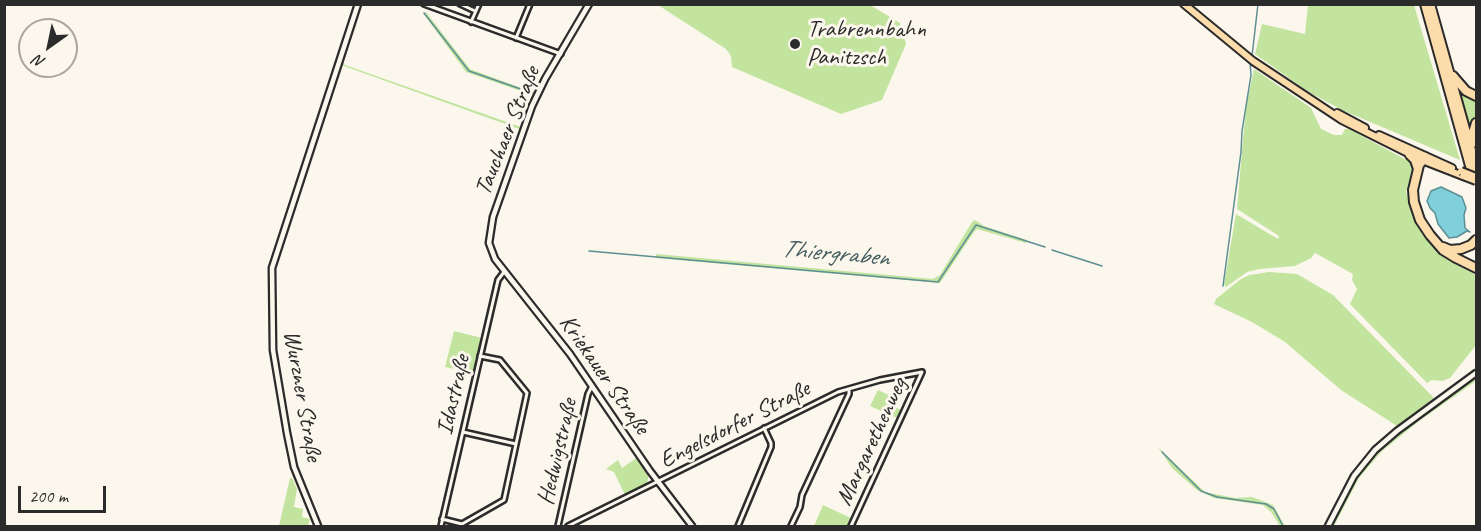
<!DOCTYPE html>
<html>
<head>
<meta charset="utf-8">
<style>
  body { margin:0 }
  #map { position:relative; width:1481px; height:531px; overflow:hidden; background:#fbf7ec; font-family:Caveat,sans-serif }
  canvas { display:block }
  .frame { position:absolute; inset:0; border:6px solid #2b2b2b; pointer-events:none }
  .north { position:absolute; left:18px; top:18px; width:60px; height:60px; box-sizing:border-box; background:#fbf7ec; border:2px solid #a8a59f; border-radius:50%; rotate:213deg; font-size:16px; font-weight:700; line-height:24px; text-align:center; color:#2b2b2b }
  .north::after { content:''; display:block; margin:auto; width:21px; height:27px; background:#2b2b2b; clip-path:polygon(50% 0,100% 100%,50% 72%,0 100%) }
  .scale { position:absolute; left:18px; top:486px; width:88px; height:27px; box-sizing:border-box; border:3px solid #2b2b2b; border-top:0; padding-left:8px; font-size:18px; line-height:21px; white-space:nowrap; color:#2b2b2b; -webkit-text-stroke:4px #fbf7ec; paint-order:stroke }
</style>
</head>
<body>
<div id="map">
<canvas width="1481" height="531"></canvas>
<div class="frame"></div>
<div class="north">N</div>
<div class="scale">200 m</div>
</div>
<script>
const c = document.querySelector('canvas').getContext('2d');
c.lineJoin = 'round';
function fillPath(path, color) { c.fillStyle = color; c.fill(path, 'evenodd'); }
const poly = rows => new Path2D(rows.map(r => 'M' + r).join(''));
function strokePath(path, color, width, dash) { c.strokeStyle = color; c.lineWidth = width; c.lineCap = dash ? 'butt' : 'round'; c.setLineDash(dash || []); c.stroke(path); }
function drawText(font, color, halo, rows, align = 'center') {
  c.font = font + ' Caveat,sans-serif'; c.lineWidth = 6; c.setLineDash([]); c.textBaseline = 'middle'; c.strokeStyle = halo; c.fillStyle = color; for (const [text, x, y, turn = 0] of rows) {
    c.save(); c.translate(x, y); c.rotate((+turn || 0) * Math.PI / 180); c.textAlign = isNaN(turn) ? turn : align; if (halo) c.strokeText(text, 0, 0); c.fillText(text, 0, 0); c.restore();
  }
}
fillPath(poly([
  [658,5,870,5,900,23,906,44,882,100,841,114,732,67,731,56,726,49],
  [1308,5,1414,5,1460,160,1342,110,1307,91,1255,54,1262,24,1305,34],
  [427,7,556,54,557,56,522,130,341,65,340,64,351,31,342,61,345,65,521,127,532,95,466,72,423,13,426,12,470,69,532,92,536,92,555,59,553,55],
  [1254,69,1311,108,1321,129,1334,135,1342,135,1345,129,1349,129,1412,163,1412,171,1406,192,1422,234,1455,264,1476,275,1476,345,1450,378,1442,381,1432,380,1427,383,1350,304,1357,289,1352,280,1353,274,1315,253,1311,258,1295,266,1260,269,1247,272,1226,287,1224,284,1236,214,1278,239,1279,236,1237,209,1246,106],
  [1457,85,1476,98,1476,120,1470,133],
  [975,220,984,226,1027,240,1026,243,977,229,974,232,940,283,656,258,656,254,933,279,940,275,972,222],
  [1269,272,1297,274,1333,295,1434,398,1397,426,1341,390,1285,342,1252,322,1214,304,1216,299,1241,279,1250,275],
  [454,331,482,338,474,373,445,367],
  [1476,377,1476,381,1419,421,1381,452,1359,478,1334,526,1332,526,1352,487,1363,470,1380,450,1430,409],
  [878,390,893,397,890,405,903,411,899,419,870,406],
  [1158,447,1205,492,1235,498,1252,497,1273,505,1285,526,1280,526,1271,512,1263,505,1214,498,1197,490,1172,468],
  [638,457,649,473,647,484,625,495,614,472,606,469,618,460,622,468],
  [290,478,292,478,297,489,294,507,303,509,302,517,310,519,308,526,279,526],
  [823,505,853,519,850,526,814,526]
]), '#c2e49e');
const water = poly([
  [1441,187,1462,197,1466,208,1464,215,1465,228,1470,232,1467,231,1457,237,1449,238,1438,224,1435,213,1430,208,1427,201,1431,191,1441,187]
]);
fillPath(water, '#7fd0da');
strokePath(water, '#5d8e94', 1.5);
strokePath(poly([
  [424,13,469,71,535,94],
  [1252,56,1258,4],
  [495,221,538,98],
  [1052,250,1102,266],
  [589,251,938,282,976,225,1045,247],
  [1223,286,1241,152,1242,131,1251,75,1250,62],
  [1162,452,1201,491,1217,497,1266,504,1274,509,1283,526]
]), '#5d8e94', 1.5);
const street = poly([
  [424,4,561,54],
  [460,4,475,11],
  [471,22,479,4],
  [516,38,530,4],
  [463,432,516,444],
  [442,519,462,524,504,500,527,393,500,360,480,356],
  [441,526,498,280,504,272],
  [558,526,588,394,592,386],
  [568,526,838,392,880,380,922,372,851,526],
  [738,526,771,447,771,443,764,428],
  [791,526,800,507,802,495,849,394,849,389]
]);
const secondary = poly([
  [589,4,545,79,532,106,493,217,489,243,495,259,570,354,650,471,692,526],
  [318,526,294,467,287,433,273,350,272,268,358,4],
  [1328,526,1354,476,1375,450,1397,431,1476,373]
]);
const primary = poly([
  [1184,4,1253,61,1342,120,1422,160,1463,176],
  [1337,113,1365,128],
  [1379,135,1452,168]
]);
const highway = poly([
  [1425,4,1472,173],
  [1430,4,1476,168],
  [1453,76,1466,91,1476,96],
  [1472,143,1473,133,1476,123],
  [1410,155,1415,160,1418,169],
  [1425,157,1419,165,1413,190,1414,202,1420,220,1430,235,1443,250,1456,258,1476,268],
  [1443,247,1450,250,1461,249,1471,245,1476,240]
]);
strokePath(street, '#2b2b2b', 8);
strokePath(secondary, '#2b2b2b', 9);
strokePath(primary, '#2b2b2b', 10);
strokePath(highway, '#2b2b2b', 12);
strokePath(street, '#fbf7ec', 3);
strokePath(secondary, '#fbf7ec', 4.5);
strokePath(primary, '#fddcac', 6);
strokePath(highway, '#fddcac', 8);
const primaryBridge = poly([
  [1461,171,1476,177],
  [1463,176,1476,181]
]);
strokePath(primaryBridge, '#2b2b2b', 10, []);
strokePath(primaryBridge, '#fddcac', 6);
for (const [x, y, r, color] of [
  [795,44,6,"#2b2b2b"]
]) { const dot = new Path2D(); dot.arc(x, y, r, 0, 2 * Math.PI); c.fillStyle = color; c.fill(dot); strokePath(dot, '#fbf7ec', 2); }
drawText('24px', '#2b2b2b', '#fbf7ec', [
  ["Trabrennbahn",807,30],
  ["Panitzsch",807,58]
], 'left');
drawText('24px', '#2b2b2b', '#fbf7ec', [
  ["Tauchaer Straße",508,131,-68],
  ["Kriekauer Straße",604,375,55],
  ["Idastraße",454,395,-77],
  ["Wurzner Straße",302,396,80],
  ["Engelsdorfer Straße",735,425,-27],
  ["Margarethenweg",872,442,-65],
  ["Hedwigstraße",558,452,-77]
]);
drawText('italic 26px', '#445d60', '#fbf7ec', [
  ["Thiergraben",835,254,5]
]);
</script>
</body>
</html>
